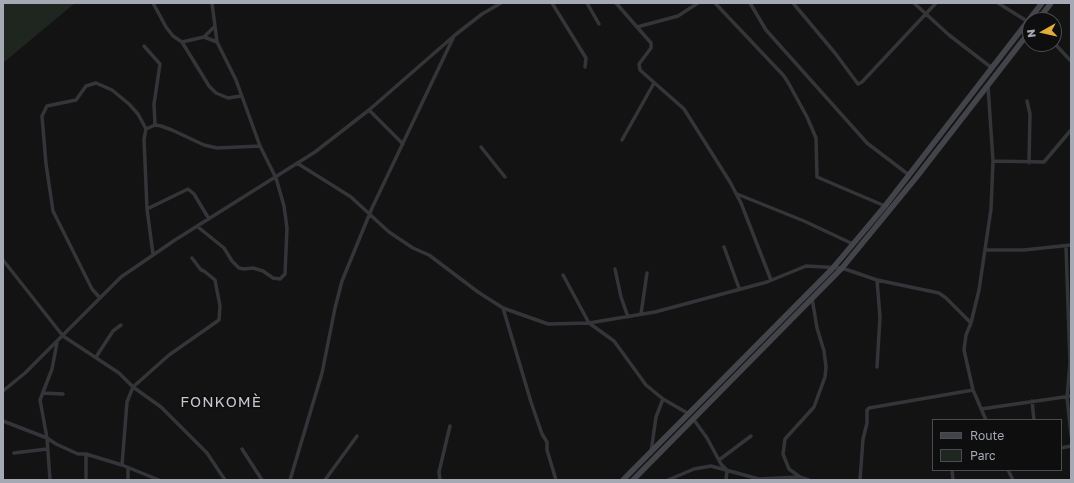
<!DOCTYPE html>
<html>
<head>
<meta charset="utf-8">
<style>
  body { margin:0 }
  #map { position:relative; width:1074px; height:483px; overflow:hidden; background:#131314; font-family:"Golos Text",sans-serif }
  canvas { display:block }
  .frame { position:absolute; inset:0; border:4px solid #a5a9b3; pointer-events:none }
  .legend { position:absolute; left:932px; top:419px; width:130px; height:52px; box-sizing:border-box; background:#0e0e0f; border:1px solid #4a4c51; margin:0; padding:5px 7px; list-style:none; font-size:12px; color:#a5a9b3 }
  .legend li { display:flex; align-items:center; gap:8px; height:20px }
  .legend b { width:20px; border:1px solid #4a4c51 }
  .north { position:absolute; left:1022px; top:12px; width:40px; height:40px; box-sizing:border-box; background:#0e0e0f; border:1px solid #4a4c51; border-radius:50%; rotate:262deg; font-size:11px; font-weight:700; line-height:16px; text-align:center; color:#a5a9b3 }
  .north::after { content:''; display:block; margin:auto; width:14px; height:18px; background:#e3ad3c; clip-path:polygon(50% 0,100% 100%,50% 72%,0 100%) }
</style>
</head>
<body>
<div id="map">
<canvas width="1074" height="483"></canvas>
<div class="frame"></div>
<ul class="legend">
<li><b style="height:5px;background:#424449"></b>Route</li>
<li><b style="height:11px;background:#1f2620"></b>Parc</li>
</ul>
<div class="north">N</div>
</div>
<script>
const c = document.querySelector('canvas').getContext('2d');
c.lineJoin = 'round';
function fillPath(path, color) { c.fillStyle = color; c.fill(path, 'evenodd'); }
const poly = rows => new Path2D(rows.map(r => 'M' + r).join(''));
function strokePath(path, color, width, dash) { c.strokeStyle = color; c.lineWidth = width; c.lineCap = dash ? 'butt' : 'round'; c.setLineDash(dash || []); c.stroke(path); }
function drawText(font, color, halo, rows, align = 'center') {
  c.font = font + ' "Golos Text",sans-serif'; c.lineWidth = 3; c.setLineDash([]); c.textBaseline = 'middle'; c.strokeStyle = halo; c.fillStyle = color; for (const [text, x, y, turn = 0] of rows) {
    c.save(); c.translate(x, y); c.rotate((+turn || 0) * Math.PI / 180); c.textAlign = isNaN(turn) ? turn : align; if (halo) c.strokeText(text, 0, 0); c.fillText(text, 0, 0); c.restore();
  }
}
fillPath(poly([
  [3,3,75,3,3,63]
]), '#1f2620');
strokePath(poly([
  [153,3,166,27,173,36,182,42,209,86,216,93,228,98,241,96],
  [552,3,586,58,585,67],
  [587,3,599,24],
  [616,3,651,43,651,48,639,64,640,70,684,109,730,182,741,203,771,280],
  [715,3,784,76,789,84,807,117,816,138,817,177,885,206],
  [750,3,766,30,867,143,909,175],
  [793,3,835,53,858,84,862,82,936,3],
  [914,3,949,35,992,68],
  [998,3,1030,23],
  [637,27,678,16,698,3],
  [204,37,214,27],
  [182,42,204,37,217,42],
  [1054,43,1071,61],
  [144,46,160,64,154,104,155,125],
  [1027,101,1030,114,1029,163],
  [369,110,403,144],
  [622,140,654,83],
  [481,147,505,177],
  [993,161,1044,162,1071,130],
  [297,163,351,197,389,232,413,248,429,255,478,292,503,308,548,324,589,323,655,312,767,282,806,266,842,268,877,280,939,293,946,298,971,323],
  [737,194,804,221,853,244],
  [147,209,188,189,194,194,209,219],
  [198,227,224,248,232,261,239,268,244,269,253,268,263,271,273,278,280,279,285,274,287,228,284,206,276,178,260,146,236,80,217,42,212,3],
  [1066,246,1070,364,1067,397,1071,435],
  [724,247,739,288],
  [986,250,1024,250,1071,245],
  [153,254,147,209,144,139,146,129,155,125,161,126,172,130,204,145,217,148,260,146],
  [3,260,63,336,119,373,133,387,161,407,207,453,225,480],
  [615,269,621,297,628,317],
  [563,275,589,323,614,341,646,385,663,399,689,414],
  [877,280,880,317,877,367],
  [100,298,92,289,53,211,46,164,42,116,47,106,76,100,86,86,96,83,112,90,129,104,138,114,146,129],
  [503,308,531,402,542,434,547,442,547,450,556,480],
  [641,314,647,273],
  [96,357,113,331,121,325],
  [3,391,25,373,121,277,175,240,315,152,369,110,455,35,482,14,501,3],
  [43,393,63,394],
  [1032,401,1034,420],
  [981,409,1071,396],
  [694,420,707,438,721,464,727,470,726,480],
  [986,420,973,390,964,350,966,335,971,323,979,290,991,209,993,161,988,86],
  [3,421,47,438,56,444,78,454,86,454,122,465,159,480],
  [1061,448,1071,446],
  [242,449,262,480],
  [651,452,656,417,663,399],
  [14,453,47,449],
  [719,460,751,436],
  [122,465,127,402,133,387,169,355,219,320,220,306,215,280,204,271,201,270,192,258],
  [128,468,128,480],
  [952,470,953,480],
  [1008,470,1013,480],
  [50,480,47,438,40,400,52,369,57,343],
  [86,480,86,454],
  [290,480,322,373,335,308,342,281,372,208,454,36],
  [325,480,357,436],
  [440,480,439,472,450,426],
  [668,480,694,469,711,466,759,479,799,477],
  [809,480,800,477,789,469,783,454,785,439,814,407,825,377,826,367,824,351,817,328,812,298],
  [860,480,863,439,867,423,867,410,869,408,973,390]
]), '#343539', 3.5);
strokePath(poly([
  [1038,20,1051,3],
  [623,480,832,269,885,206,1042,3],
  [633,480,842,268,915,179,1030,31]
]), '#424449', 5.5);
c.letterSpacing = '1px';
drawText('15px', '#c6c8d0', '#0e0e0f', [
  ["FONKOMÈ",221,402]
]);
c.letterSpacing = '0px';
</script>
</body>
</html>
